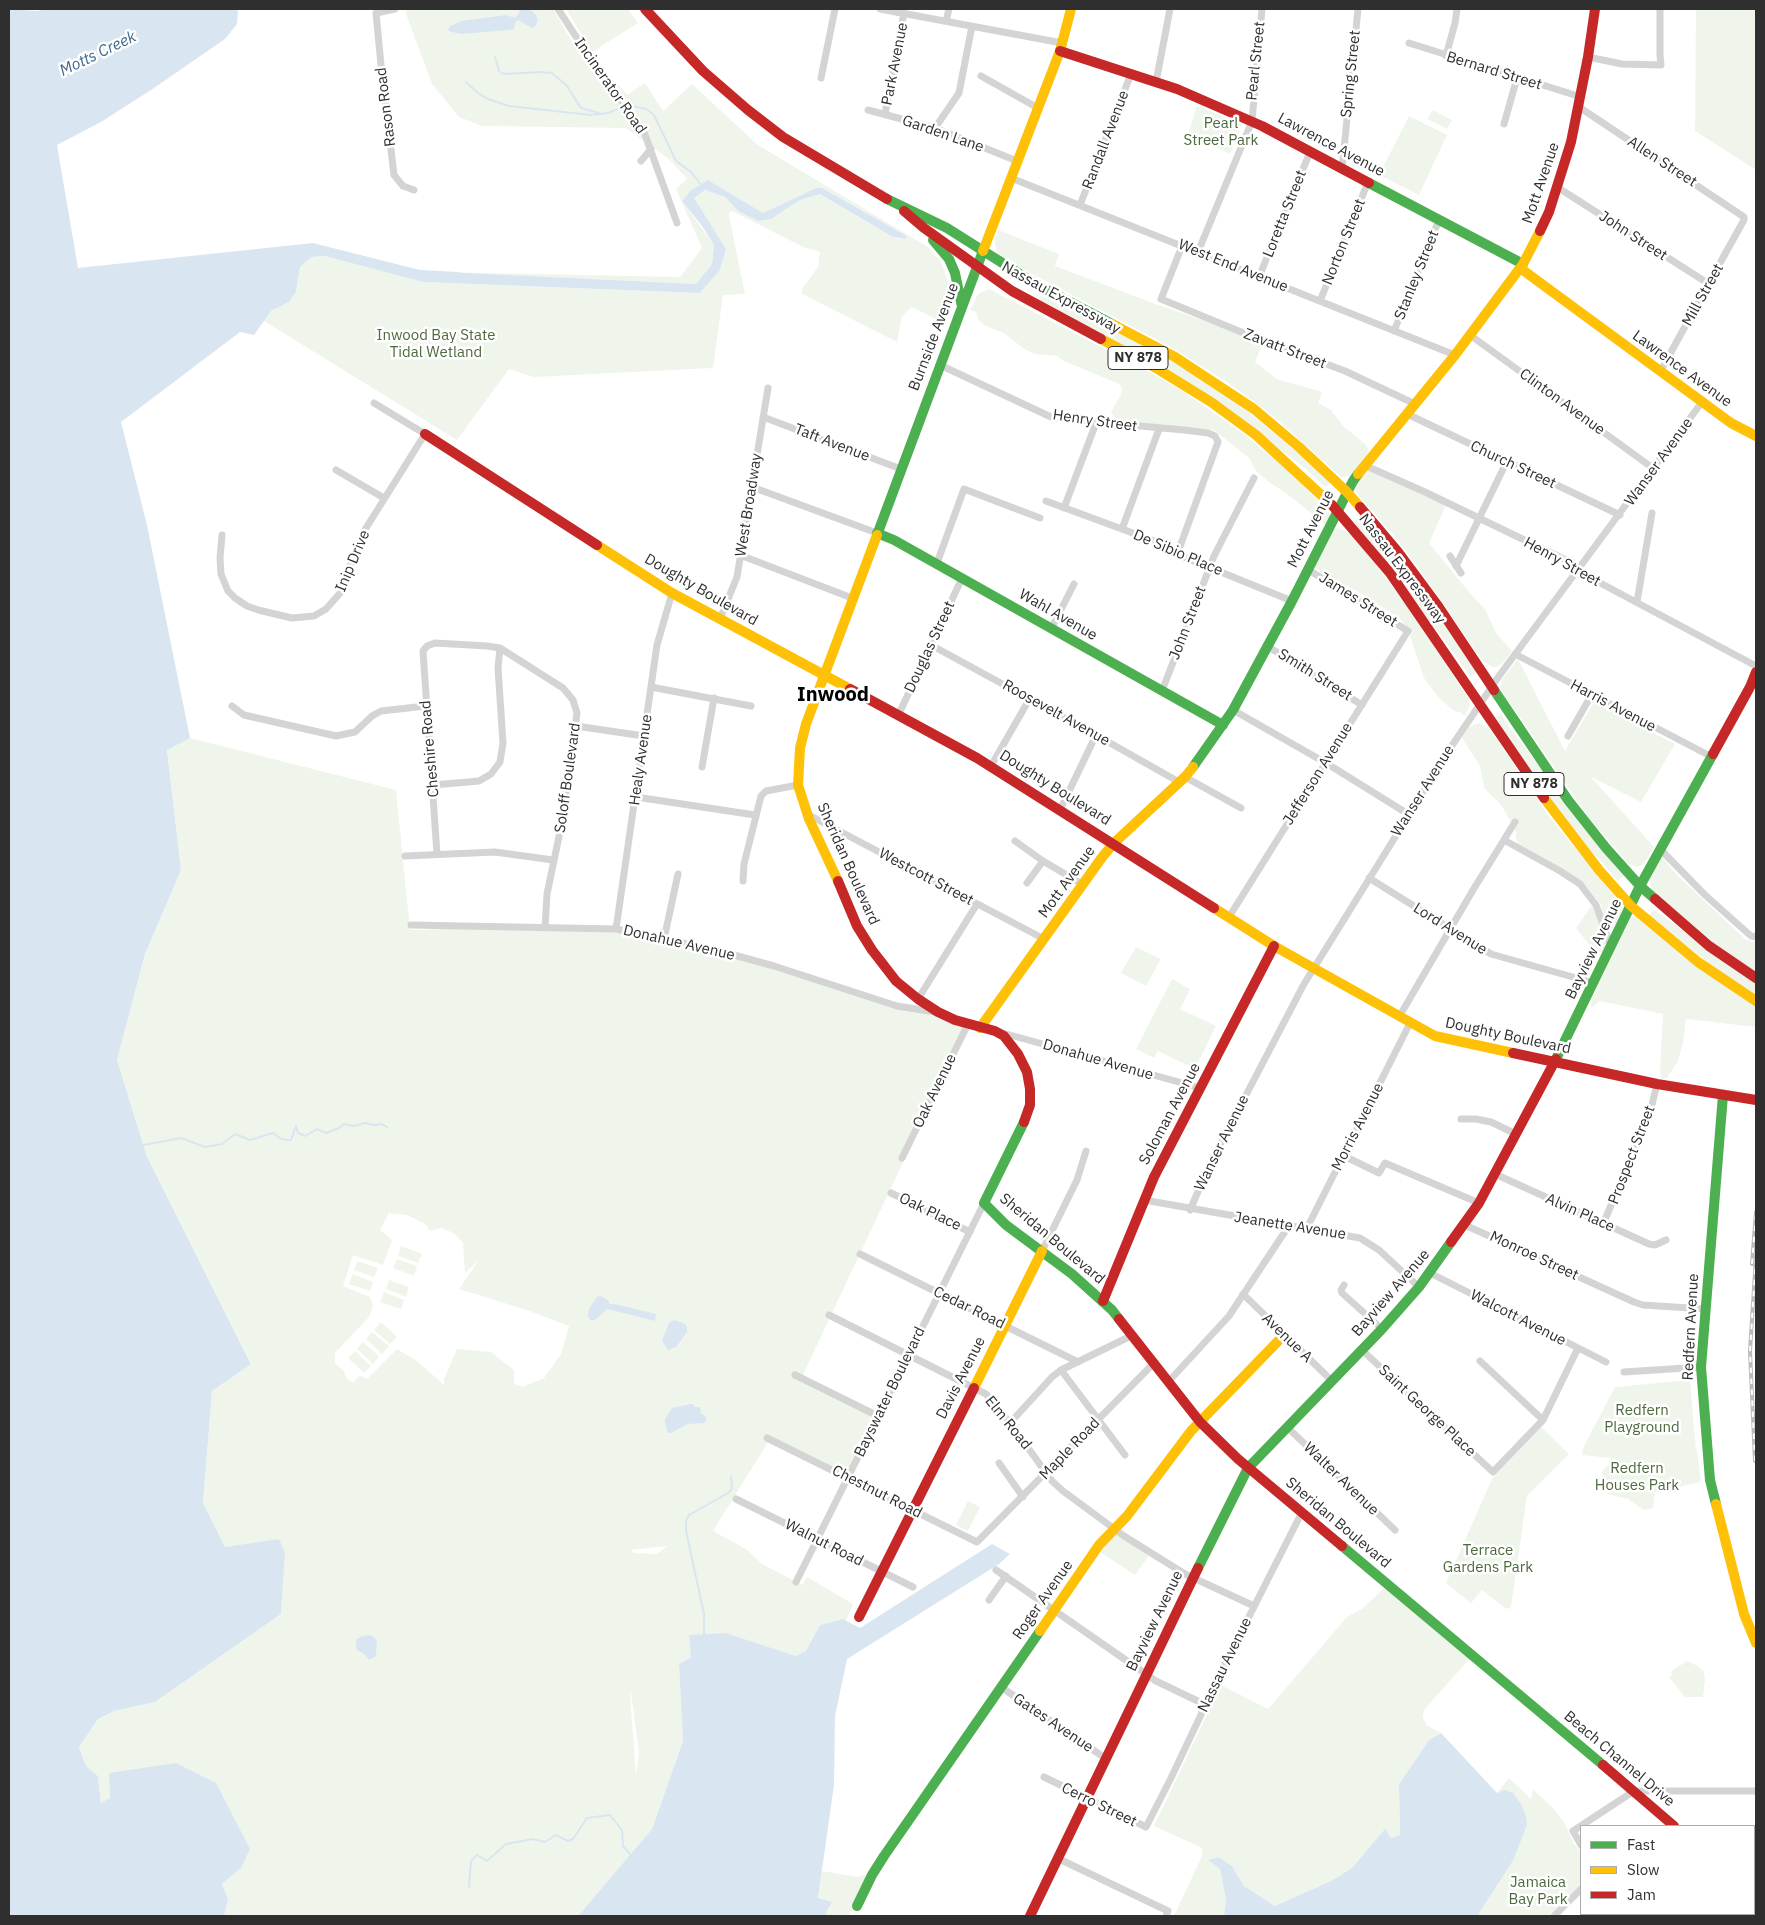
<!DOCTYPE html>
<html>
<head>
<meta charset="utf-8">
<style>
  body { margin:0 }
  #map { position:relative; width:1765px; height:1925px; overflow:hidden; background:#fff; font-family:"IBM Plex Sans",sans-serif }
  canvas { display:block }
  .frame { position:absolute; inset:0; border:10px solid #2f2f2f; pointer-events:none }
  .legend { position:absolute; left:1580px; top:1825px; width:175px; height:90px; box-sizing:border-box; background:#fff; border:1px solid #acacac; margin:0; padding:6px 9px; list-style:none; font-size:15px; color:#2f2f2f }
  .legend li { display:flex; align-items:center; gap:10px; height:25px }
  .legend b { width:25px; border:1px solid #acacac }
</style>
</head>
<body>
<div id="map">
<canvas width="1765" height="1925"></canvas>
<div class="frame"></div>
<ul class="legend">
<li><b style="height:6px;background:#4caf50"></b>Fast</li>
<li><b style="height:6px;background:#ffc107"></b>Slow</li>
<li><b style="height:6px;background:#c62828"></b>Jam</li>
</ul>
</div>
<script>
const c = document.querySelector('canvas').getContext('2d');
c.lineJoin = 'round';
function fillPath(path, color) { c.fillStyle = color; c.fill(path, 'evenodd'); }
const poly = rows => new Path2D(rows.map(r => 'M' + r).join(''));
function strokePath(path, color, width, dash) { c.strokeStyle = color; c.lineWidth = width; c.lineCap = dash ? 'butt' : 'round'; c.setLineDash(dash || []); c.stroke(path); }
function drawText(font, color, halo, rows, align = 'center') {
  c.font = font + ' "IBM Plex Sans",sans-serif'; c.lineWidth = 5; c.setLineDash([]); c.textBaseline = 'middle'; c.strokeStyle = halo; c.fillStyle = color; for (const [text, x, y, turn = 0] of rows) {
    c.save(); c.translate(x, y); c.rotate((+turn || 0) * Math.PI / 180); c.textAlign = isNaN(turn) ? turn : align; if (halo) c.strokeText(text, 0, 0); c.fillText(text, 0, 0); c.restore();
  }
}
fillPath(poly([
  [415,9,553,9,573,43,611,96,616,82,627,95,645,83,663,111,692,84,758,145,928,247,941,262,950,286,949,299,940,324,934,318,912,307,902,316,897,342,802,294,802,289,818,267,820,252,803,247,732,211,729,212,729,216,745,294,723,295,713,368,534,377,509,369,457,440,264,321,271,311,289,302,296,292,300,267,305,261,311,257,325,256,344,260,423,282,700,293,720,270,726,249,693,198,705,190,725,197,738,211,758,221,771,219,800,200,820,194,893,237,900,239,905,239,906,237,905,235,822,188,816,188,763,213,708,180,691,190,682,201,714,245,712,264,696,284,438,272,680,277,702,248,676,189,687,179,670,160,626,128,482,126,459,117,432,84,405,11],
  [566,9,628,9,638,23,592,52],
  [1696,9,1756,9,1756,170,1695,131],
  [1197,106,1242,124,1230,154,1188,134],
  [1433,110,1452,120,1447,129,1427,119],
  [1409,116,1447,135,1419,195,1379,175],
  [998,230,1059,254,1055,266,1158,305,1264,341,1255,362,1277,379,1322,392,1318,403,1331,410,1343,426,1365,444,1369,450,1365,460,1351,476,1341,477,1272,415,1224,380,1167,345,1000,257,996,250,995,240],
  [989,289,1157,376,1187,394,1245,435,1282,465,1328,510,1330,516,1326,525,1286,493,1270,483,1256,471,1249,458,1214,430,1125,423,1116,419,1111,412,1121,394,1122,389,1119,384,1064,361,1057,356,1034,354,1023,348,1004,333,984,325,978,319,976,312,970,310,978,294],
  [1041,296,1075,309,1218,387,1332,481,1325,487,1306,469,1285,453,1038,301],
  [1364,471,1369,471,1446,505,1429,543,1469,592,1485,609,1496,633,1512,651,1503,663,1496,667,1492,667,1481,659,1431,586,1400,543,1359,496,1356,490,1356,484],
  [1360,517,1398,558,1477,672,1470,677,1453,652,1354,522],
  [1338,528,1349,532,1359,543,1405,603,1469,699,1470,705,1465,716,1460,712,1454,711,1438,697,1424,678,1407,627,1399,618,1359,592,1324,575,1313,565,1333,529],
  [1518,659,1565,751,1594,702,1675,744,1641,802,1591,777,1654,847,1643,865,1637,867,1629,864,1590,819,1501,690,1500,686,1503,678],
  [1501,714,1515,735,1624,875,1618,881,1599,859,1587,848,1560,815,1495,718],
  [1479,723,1490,729,1547,814,1621,904,1621,913,1611,931,1606,929,1601,905,1588,888,1571,874,1519,847,1516,839,1516,832,1502,806,1484,788,1480,766,1462,738,1469,727],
  [190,738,396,790,410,930,515,927,616,929,704,947,968,1024,802,1377,879,1415,847,1478,770,1439,713,1531,746,1549,762,1564,802,1585,807,1577,853,1604,846,1621,843,1619,820,1625,806,1652,796,1656,725,1634,679,1664,683,1741,652,1829,578,1916,224,1916,228,1899,222,1884,241,1868,110,1773,110,1798,101,1804,98,1776,86,1766,79,1747,98,1719,114,1711,155,1702,281,1614,285,1553,225,1547,203,1503,212,1391,251,1363,147,1157,117,1060,145,954,181,870,167,749],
  [389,1213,407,1215,425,1224,430,1231,442,1228,455,1234,463,1243,465,1273,479,1260,459,1289,527,1310,569,1326,561,1354,544,1378,523,1387,514,1384,514,1370,491,1352,457,1349,444,1379,444,1385,417,1361,397,1349,367,1379,360,1375,353,1383,347,1379,344,1371,335,1363,335,1353,369,1317,373,1306,370,1297,343,1286,353,1255,383,1265,392,1240,380,1230],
  [667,1546,657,1554,634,1553,631,1550],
  [631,1693,639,1753,636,1776,630,1694],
  [1662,857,1677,875,1745,939,1756,943,1756,976,1723,953,1652,892,1650,879],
  [1592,905,1605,939,1607,945,1604,954,1591,947,1576,928],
  [1654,910,1756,980,1756,999,1648,916],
  [1635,915,1756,1002,1756,1033,1756,1027,1686,1019,1683,1043,1678,1061,1667,1078,1664,1079,1661,1078,1660,1070,1663,1014,1600,1001,1593,1007,1591,1007,1591,1003,1596,990,1628,920],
  [1136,947,1161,959,1146,986,1121,973],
  [1172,979,1190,989,1180,1009,1216,1026,1195,1069,1158,1051,1154,1058,1136,1049],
  [401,1246,422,1254,418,1263,398,1256],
  [397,1259,417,1266,414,1276,393,1268],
  [357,1261,378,1268,374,1277,354,1270],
  [353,1274,373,1282,370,1291,349,1284],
  [389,1280,409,1287,406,1297,386,1289],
  [384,1292,404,1300,401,1309,380,1302],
  [381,1322,397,1337,390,1344,374,1330],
  [372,1332,389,1346,382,1354,366,1339],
  [363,1342,379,1356,373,1364,357,1349],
  [355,1351,371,1366,364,1373,348,1358],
  [1690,1380,1696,1450,1697,1450,1701,1482,1655,1492,1653,1508,1644,1510,1628,1499,1607,1494,1608,1484,1602,1473,1603,1470,1607,1466,1610,1465,1611,1458,1582,1455,1584,1446,1615,1387],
  [1541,1427,1569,1454,1527,1496,1511,1607,1506,1609,1482,1590,1471,1603,1446,1583,1492,1479],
  [968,1501,980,1507,968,1531,956,1525],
  [1115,1530,1150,1554,1135,1575,1097,1550],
  [1387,1585,1472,1656,1424,1710,1423,1717,1426,1725,1441,1733,1429,1740,1399,1784,1400,1835,1391,1838,1385,1830,1352,1868,1331,1881,1275,1906,1244,1886,1232,1866,1219,1857,1209,1860,1220,1869,1226,1900,1224,1916,1174,1916,1202,1856,1202,1848,1154,1826,1221,1685,1268,1709,1347,1617,1362,1609],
  [1687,1661,1698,1666,1704,1672,1705,1680,1703,1697,1685,1697,1669,1677,1672,1675,1671,1671],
  [1509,1778,1531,1799,1533,1789,1554,1809,1565,1824,1574,1844,1581,1852,1581,1884,1548,1916,1453,1916,1501,1877,1514,1859,1527,1825,1497,1793],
  [822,1871,860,1877,861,1875,868,1876,849,1916,826,1916,830,1904,818,1899]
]), '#f0f5ec');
fillPath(poly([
  [9,9,37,11,47,9,238,9,237,24,225,39,154,88,101,122,57,145,78,268,313,243,424,271,696,284,712,264,714,245,702,226,682,201,691,190,708,180,763,213,816,188,822,188,905,235,907,237,905,239,893,237,820,194,800,200,771,219,758,221,738,211,725,197,705,190,694,198,726,249,720,270,700,293,423,282,325,256,311,257,300,267,296,292,289,302,271,311,254,335,240,332,121,422,147,525,190,738,167,750,181,870,145,954,117,1060,147,1157,251,1364,212,1391,203,1503,225,1547,279,1539,285,1553,281,1614,155,1702,114,1711,98,1719,79,1747,86,1766,98,1776,101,1803,110,1798,109,1773,176,1763,216,1783,250,1849,241,1868,222,1884,228,1899,224,1916,9,1916],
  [520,9,531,10,536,15,538,21,536,25,532,28,518,20,515,23,514,29,509,30,461,34,452,32,448,30,450,26,461,21,506,15,515,18,519,13],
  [601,1296,608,1300,610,1304,615,1304,656,1314,655,1321,607,1309,595,1320,590,1320,588,1316,589,1309,597,1297],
  [674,1320,685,1324,687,1327,687,1332,676,1347,668,1350,662,1341,669,1323],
  [691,1404,695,1405,694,1407,700,1407,701,1414,704,1415,706,1418,705,1423,688,1424,671,1433,668,1433,665,1424,665,1419,672,1408],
  [992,1544,1010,1554,999,1564,847,1659,835,1716,834,1785,818,1898,832,1902,827,1911,826,1916,578,1916,652,1829,683,1741,679,1664,691,1657,689,1635,725,1633,796,1656,806,1651,820,1625,843,1619,860,1628],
  [371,1635,375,1638,377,1642,376,1656,369,1660,365,1655,356,1649,356,1643,357,1639,363,1636],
  [1441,1733,1497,1793,1505,1790,1513,1793,1521,1804,1526,1816,1527,1825,1514,1859,1477,1916,1224,1916,1226,1900,1220,1869,1208,1860,1219,1857,1232,1866,1244,1886,1275,1906,1331,1881,1352,1868,1385,1829,1391,1838,1400,1835,1399,1784,1429,1740]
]), '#d9e6f1');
strokePath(poly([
  [495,57,499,71,504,74,540,72,552,73,567,86,581,108,599,113],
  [466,82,478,93,488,99,509,106,591,115,608,113,620,108],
  [633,106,646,109,654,115,676,161,691,172,702,186],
  [420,271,458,273],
  [144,1145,181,1138,205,1147,222,1144,235,1134,250,1140,273,1133,281,1139,291,1140,296,1126,298,1133,305,1136,317,1129,326,1133,339,1128,344,1124,354,1126,365,1123,373,1125,381,1124,387,1127],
  [704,1635,704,1614,686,1531,686,1521,689,1515,728,1493,732,1489,731,1476],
  [469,1887,471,1861,477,1855,487,1861,506,1844,533,1839,545,1842,556,1835,568,1841,573,1839,587,1818,610,1815,622,1830,623,1846,630,1854]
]), '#d9e6f1', 2);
strokePath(poly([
  [395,9,376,13,381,65,394,175,403,186,414,190],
  [558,9,590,58,644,132,677,223],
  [880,9,1062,43],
  [946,21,949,9],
  [1409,43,1581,97],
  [1446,56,1455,23,1457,9],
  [1588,57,1622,64,1661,65,1660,55,1660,9],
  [981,76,1038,108],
  [821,78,835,9],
  [1156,82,1170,9],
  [1579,107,1744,217,1744,220,1725,254,1660,372],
  [868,110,935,128,1017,161],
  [885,114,904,13],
  [1504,124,1517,78],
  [935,128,959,93,972,26],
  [641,161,651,149],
  [1342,169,1358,9],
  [1011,178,1455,355],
  [1557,187,1709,284],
  [1080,205,1131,74],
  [1182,246,1161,299,1246,334,1345,371,1415,404],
  [1198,252,1252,121,1262,9],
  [1259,277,1310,152],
  [1320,301,1368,182],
  [1394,331,1439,220],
  [1470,335,1654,469],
  [940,365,1051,417,1063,419,1184,430,1208,433,1215,436,1218,442,1178,552],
  [1407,414,1620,515],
  [763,417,901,469],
  [1364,465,1425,492,1572,563,1589,577,1756,666],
  [336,470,384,498],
  [752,487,877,533],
  [1046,501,1168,546,1184,557,1292,601],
  [1064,508,1096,423],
  [1122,529,1159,429],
  [222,535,220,558,221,574,228,591,235,598,247,606,258,610,292,618,314,616,326,609,341,592,352,560,366,528,425,434,374,403],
  [740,555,852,598],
  [1450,556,1461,573],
  [937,563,964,489,1040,518],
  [1456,566,1506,463],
  [1637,602,1652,513],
  [720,619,737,577,768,388],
  [1051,629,1074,584],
  [931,645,1096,735,1179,782],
  [1267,646,1362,705],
  [1515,654,1712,757],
  [651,687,751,706],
  [1162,691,1214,556,1254,478],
  [232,706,244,715,336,736,355,732,372,716,381,711,426,706],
  [1233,710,1326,763,1408,814],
  [898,716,962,578],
  [576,726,644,736],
  [1568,736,1592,694],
  [991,766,1030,698],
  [702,767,714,698],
  [1185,777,1241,808],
  [433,785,479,781,491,774,500,762,503,743,498,668,500,648],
  [636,797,755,815],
  [1060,810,1096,735],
  [807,814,1044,939],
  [1504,840,1560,871,1580,884,1596,905,1611,947],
  [1015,841,1043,861,1082,884],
  [1660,849,1705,895,1751,936,1756,937],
  [437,854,423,651,427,646,435,643,487,646,500,648,563,688,573,700,577,713,562,822,547,894,545,928],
  [405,856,495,852,553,860],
  [1369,878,1491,954,1594,983],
  [743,881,744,864,761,796,766,791,798,785],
  [1027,883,1043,861],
  [1229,917,1408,631,1307,569],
  [411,925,616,929,712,949,774,966,897,1006,935,1012],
  [616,929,657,645,672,593],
  [664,939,678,874],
  [918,999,977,904],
  [1399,1017,1473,890,1515,822],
  [1003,1033,1200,1088],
  [1461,1119,1476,1119,1491,1122,1516,1134],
  [1344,1156,1379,1173,1385,1163,1479,1203],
  [902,1158,968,1024],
  [1495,1174,1649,1244,1655,1245,1666,1240],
  [891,1193,970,1232],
  [1144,1200,1360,1238,1379,1250,1419,1287],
  [1190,1210,1210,1164,1304,984,1451,747,1499,676,1702,402],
  [1603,1224,1649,1117,1657,1084],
  [1465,1225,1634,1302,1643,1305,1705,1309],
  [1306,1230,1410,1023],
  [1042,1251,1077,1180,1086,1151],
  [860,1254,1078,1362],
  [1430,1273,1606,1362],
  [1344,1285,1341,1290,1342,1293,1382,1329],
  [1243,1294,1332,1381],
  [829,1315,986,1394,1010,1423,1052,1481,1063,1491,1124,1536,1185,1574,1254,1606],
  [1362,1350,1493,1472,1543,1420,1578,1348],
  [1480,1361,1543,1420],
  [1061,1370,1125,1455],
  [1624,1372,1701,1367],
  [795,1375,878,1416],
  [1169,1381,1229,1316,1288,1227],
  [1010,1423,1052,1377,1061,1370,1133,1335],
  [1288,1428,1395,1530],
  [767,1438,977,1542,1155,1362],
  [999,1463,1023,1497],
  [736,1499,913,1587],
  [996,1570,1156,1681,1206,1705],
  [796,1582,984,1203],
  [989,1600,1006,1576],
  [1001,1687,1105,1758],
  [1044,1777,1146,1827,1171,1778,1225,1664,1302,1512],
  [1581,1845,1573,1831,1634,1791,1756,1791],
  [1057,1858,1168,1911,1166,1916],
  [1754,1878,1756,1876],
  [1647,1914,1650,1916],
  [1554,1916,1581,1889],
  [1716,1916,1718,1914]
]), '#d4d4d4', 7);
strokePath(poly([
  [1369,183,1523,264],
  [887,199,947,228,1034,283,1112,324],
  [933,240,949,259,955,273,962,307],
  [877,533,894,540,1223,725],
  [877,535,983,251],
  [1494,690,1568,800,1606,848,1640,886,1655,899],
  [1193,767,1233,710,1292,601,1353,481,1358,474],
  [1556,1059,1640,886,1713,754],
  [1024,1122,984,1203,1006,1225,1072,1274,1112,1310,1119,1319],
  [1716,1504,1710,1480,1701,1367,1723,1095],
  [1342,1546,1603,1765],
  [1198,1568,1248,1468,1382,1329,1419,1287,1451,1242],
  [857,1906,872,1875,884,1856,1040,1631],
  [1754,1906,1756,1908]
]), '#4caf50', 10);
strokePath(poly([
  [983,251,1060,51,1071,9],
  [1520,268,1731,423,1756,436],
  [1112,324,1175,357,1254,409,1299,447,1347,492,1360,507],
  [1101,339,1156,368,1211,402,1256,435,1332,505],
  [1358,474,1455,355,1523,264,1540,231],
  [597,545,672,593,850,689],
  [1544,798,1599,870,1631,906,1698,962,1756,1001],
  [838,881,809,819,798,785,800,748,806,724,877,535],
  [1214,908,1274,946,1435,1036,1513,1053],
  [980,1028,1103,856,1114,843,1185,777,1193,767],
  [974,1388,1042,1251],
  [1716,1504,1744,1614,1756,1643],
  [1040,1631,1099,1545,1127,1516,1191,1431,1284,1335]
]), '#ffc107', 10);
strokePath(poly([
  [645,9,703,71,748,110,783,137,887,199],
  [1060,51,1177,89,1262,126,1369,183],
  [904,211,924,228,1012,291,1101,339],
  [1540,231,1549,212,1571,142,1588,57,1595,9],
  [425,434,597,545],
  [1332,505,1390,573,1544,798],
  [1360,507,1398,552,1438,606,1494,690],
  [850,689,977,758,1214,908],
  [1713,754,1750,687,1756,672],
  [838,881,857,926,872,950,896,981,918,999,938,1012,955,1020,995,1031,1004,1036,1018,1054,1027,1072,1030,1089,1030,1105,1024,1122],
  [1655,899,1709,946,1756,978],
  [1513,1053,1657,1084,1756,1100],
  [1451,1242,1479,1203,1556,1059],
  [1103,1301,1154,1177,1274,946],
  [1119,1319,1200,1422,1238,1459,1342,1546],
  [859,1617,974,1388],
  [1603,1765,1674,1826],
  [1030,1916,1198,1568]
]), '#c62828', 10);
const rail = poly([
  [1752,1264,1756,1212],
  [1755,1461,1750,1351,1756,1257]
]);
strokePath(rail, '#bbb', 4);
strokePath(rail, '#fff', 2, [5.5]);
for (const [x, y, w] of [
  [1138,358,60],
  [1534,784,60]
]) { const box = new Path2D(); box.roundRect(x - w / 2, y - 11.5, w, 23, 4); c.fillStyle = '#fff'; c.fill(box); strokePath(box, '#2f2f2f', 1); }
drawText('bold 14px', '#2f2f2f', null, [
  ["NY 878",1138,358],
  ["NY 878",1534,784]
]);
drawText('15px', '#2f2f2f', '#fff', [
  ["Pearl Street",1256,61,-84],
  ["Park Avenue",895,64,-79],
  ["Bernard Street",1494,71,17],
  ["Spring Street",1351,74,-84],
  ["Incinerator Road",610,86,55],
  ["Rason Road",386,107,-97],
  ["Garden Lane",943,134,19],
  ["Randall Avenue",1106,140,-69],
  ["Lawrence Avenue",1331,145,28],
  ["Allen Street",1662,162,33],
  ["Mott Avenue",1541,183,-71],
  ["Loretta Street",1285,214,-68],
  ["John Street",1633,236,33],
  ["Norton Street",1344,242,-68],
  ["West End Avenue",1233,266,22],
  ["Stanley Street",1417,275,-68],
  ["Mill Street",1703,295,-61],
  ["Nassau Expressway",1061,298,29],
  ["Burnside Avenue",934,337,-69],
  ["Zavatt Street",1285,349,21],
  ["Lawrence Avenue",1682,369,36],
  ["Clinton Avenue",1562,402,36],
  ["Henry Street",1095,421,8],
  ["Taft Avenue",832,443,21],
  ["Wanser Avenue",1659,462,-54],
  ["Church Street",1513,465,25],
  ["West Broadway",749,505,-81],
  ["Mott Avenue",1311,529,-63],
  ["De Sibio Place",1178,553,23],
  ["Inip Drive",353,561,-67],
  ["Henry Street",1562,562,29],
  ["Nassau Expressway",1402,569,53],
  ["Doughty Boulevard",701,590,30],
  ["James Street",1358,600,32],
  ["Wahl Avenue",1058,615,30],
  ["John Street",1188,623,-69],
  ["Douglas Street",930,647,-65],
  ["Smith Street",1315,675,32],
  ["Harris Avenue",1613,706,28],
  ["Roosevelt Avenue",1056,713,29],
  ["Cheshire Road",430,749,-95],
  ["Healy Avenue",641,760,-82],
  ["Jefferson Avenue",1318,774,-58],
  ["Soloff Boulevard",568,778,-82],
  ["Doughty Boulevard",1055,788,32],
  ["Wanser Avenue",1423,791,-58],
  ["Sheridan Boulevard",848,864,66],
  ["Westcott Street",926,877,28],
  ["Mott Avenue",1067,882,-54],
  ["Lord Avenue",1450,929,32],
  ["Donahue Avenue",679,943,13],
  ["Bayview Avenue",1594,949,-64],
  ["Doughty Boulevard",1508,1036,12],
  ["Donahue Avenue",1098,1060,16],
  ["Oak Avenue",935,1091,-64],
  ["Soloman Avenue",1170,1114,-62],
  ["Morris Avenue",1358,1127,-63],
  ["Wanser Avenue",1222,1143,-64],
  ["Prospect Street",1632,1155,-69],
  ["Oak Place",930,1212,26],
  ["Alvin Place",1580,1213,24],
  ["Jeanette Avenue",1290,1226,9],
  ["Sheridan Boulevard",1052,1239,40],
  ["Monroe Street",1534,1256,25],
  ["Bayview Avenue",1391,1293,-49],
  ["Cedar Road",969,1308,26],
  ["Walcott Avenue",1518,1318,27],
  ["Redfern Avenue",1691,1327,-87],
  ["Avenue A",1287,1338,44],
  ["Davis Avenue",961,1378,-63],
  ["Bayswater Boulevard",890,1392,-64],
  ["Saint George Place",1427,1411,43],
  ["Elm Road",1008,1423,51],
  ["Maple Road",1070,1449,-46],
  ["Walter Avenue",1341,1479,44],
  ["Chestnut Road",877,1492,27],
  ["Sheridan Boulevard",1338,1523,40],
  ["Walnut Road",824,1543,27],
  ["Roger Avenue",1043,1600,-55],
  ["Bayview Avenue",1155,1621,-64],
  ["Nassau Avenue",1225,1665,-64],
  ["Gates Avenue",1053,1723,34],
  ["Beach Channel Drive",1619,1759,40],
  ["Cerro Street",1099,1805,26]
]);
drawText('15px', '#4d693d', '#fff', [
  ["Pearl",1221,124],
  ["Street Park",1221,141],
  ["Inwood Bay State",436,336],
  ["Tidal Wetland",436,353],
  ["Redfern",1642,1411],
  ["Playground",1642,1428],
  ["Redfern",1637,1469],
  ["Houses Park",1637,1486],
  ["Terrace",1488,1551],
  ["Gardens Park",1488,1568],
  ["Jamaica",1538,1883],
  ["Bay Park",1538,1900]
]);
drawText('italic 16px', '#3e688f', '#fff', [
  ["Motts Creek",98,54,-26]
]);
drawText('bold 20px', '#000', '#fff', [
  ["Inwood",833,695]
]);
</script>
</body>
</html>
